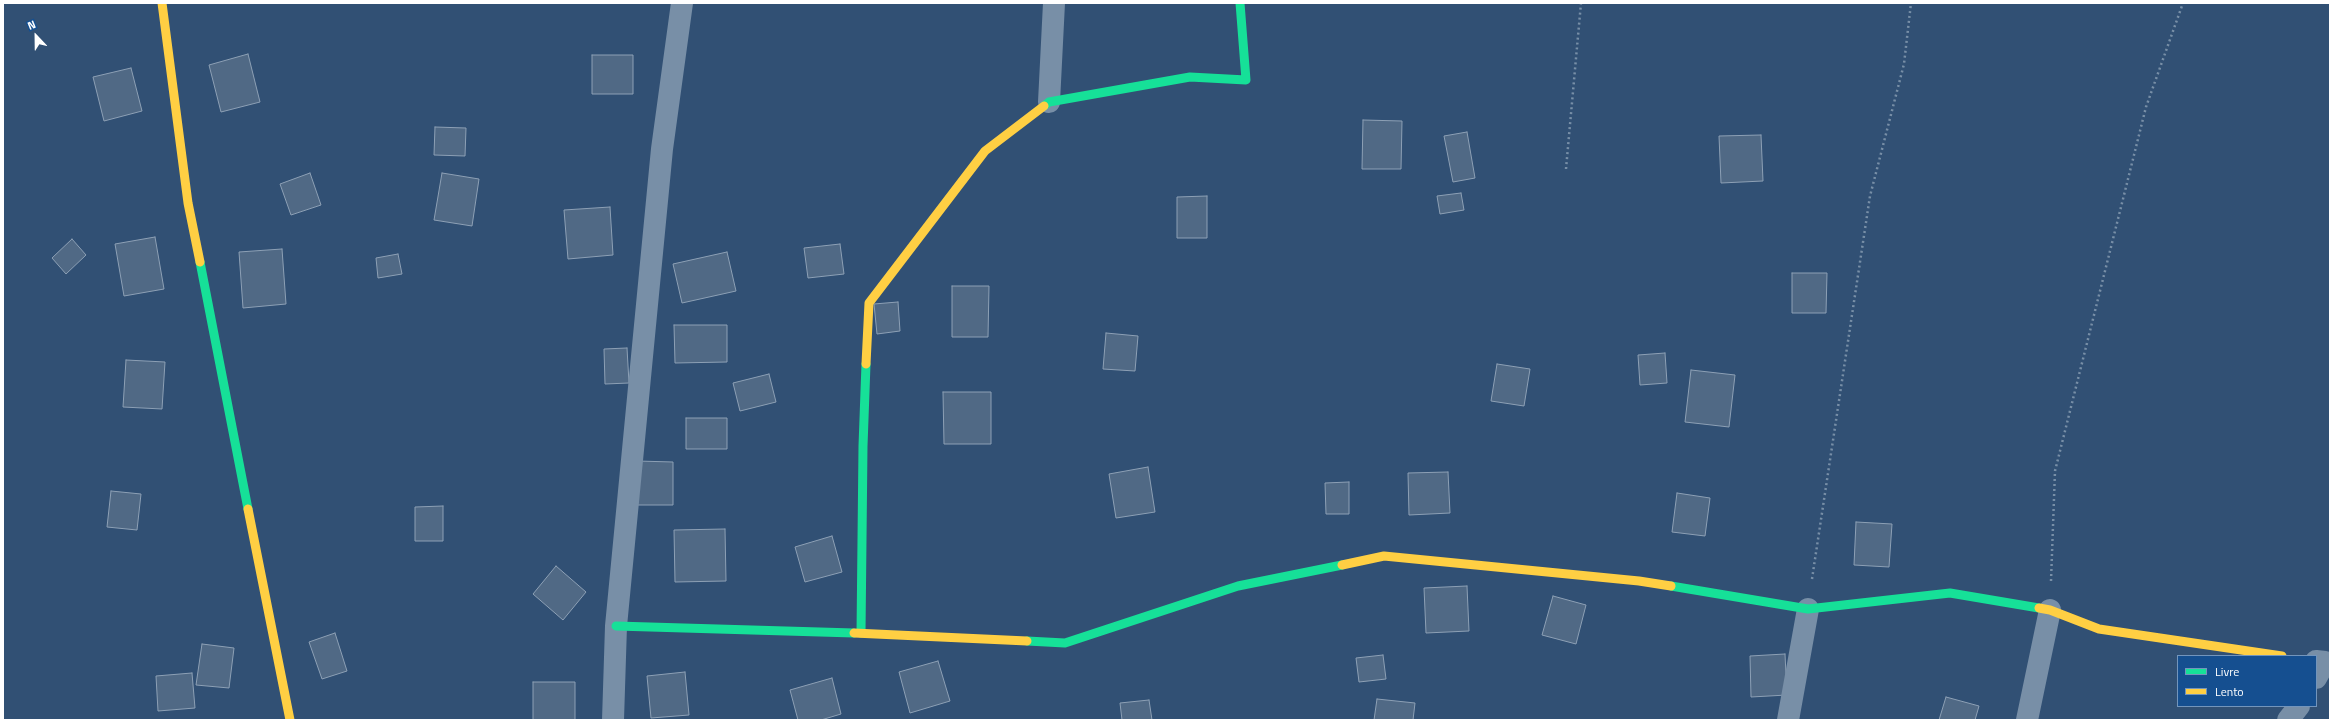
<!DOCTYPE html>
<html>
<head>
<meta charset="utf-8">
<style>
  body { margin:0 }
  #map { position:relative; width:2333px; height:723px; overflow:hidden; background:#315074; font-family:"Titillium Web",sans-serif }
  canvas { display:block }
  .frame { position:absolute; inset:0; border:4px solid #fff; pointer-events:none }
  .legend { position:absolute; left:2177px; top:655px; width:140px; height:52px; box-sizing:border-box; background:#154f90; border:1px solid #7395bc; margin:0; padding:5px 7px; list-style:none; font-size:12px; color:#fff }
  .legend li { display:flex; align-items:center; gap:8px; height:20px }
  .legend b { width:20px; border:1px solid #7395bc }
  .north { position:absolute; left:16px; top:16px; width:40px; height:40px; -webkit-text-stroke:3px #154f90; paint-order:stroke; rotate:338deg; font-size:11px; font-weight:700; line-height:16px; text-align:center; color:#fff }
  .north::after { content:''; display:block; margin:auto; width:14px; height:18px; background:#fff; clip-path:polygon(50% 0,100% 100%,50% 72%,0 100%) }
</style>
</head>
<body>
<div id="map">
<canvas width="2333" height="723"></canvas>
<div class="frame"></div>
<ul class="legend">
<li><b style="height:5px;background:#16e098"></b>Livre</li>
<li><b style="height:5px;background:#ffcf43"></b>Lento</li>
</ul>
<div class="north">N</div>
</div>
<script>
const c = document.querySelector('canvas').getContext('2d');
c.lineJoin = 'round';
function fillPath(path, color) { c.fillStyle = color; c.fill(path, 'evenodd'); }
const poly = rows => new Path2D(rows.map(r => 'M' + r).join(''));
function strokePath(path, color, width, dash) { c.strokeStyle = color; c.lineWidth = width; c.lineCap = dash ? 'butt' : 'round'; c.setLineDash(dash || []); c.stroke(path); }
const building = poly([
  [248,54,260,102,221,112,209,65,248,54],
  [592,55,633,55,633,94,592,94,592,55],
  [131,68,142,111,104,121,93,77,131,68],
  [1363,120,1402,121,1401,169,1362,169,1363,120],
  [435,127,466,128,465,156,434,155,435,127],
  [1467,132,1475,178,1453,182,1444,136,1467,132],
  [1761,135,1763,181,1721,183,1719,136,1761,135],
  [310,173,321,205,291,215,280,184,310,173],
  [442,173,479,179,472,226,434,220,442,173],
  [1461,193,1464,210,1440,214,1437,196,1461,193],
  [1207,196,1207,238,1177,238,1177,197,1207,196],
  [610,207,613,255,568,259,564,210,610,207],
  [155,237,164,289,124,296,115,244,155,237],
  [72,239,86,255,66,274,52,258,72,239],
  [840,244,844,274,808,278,804,248,840,244],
  [282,249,286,304,243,308,239,252,282,249],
  [727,252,736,291,682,303,673,264,727,252],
  [398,254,402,274,378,278,376,258,398,254],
  [1792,273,1827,273,1826,313,1792,313,1792,273],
  [952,286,989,286,988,337,952,337,952,286],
  [898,302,900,331,877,334,874,304,898,302],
  [674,325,727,325,727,362,675,363,674,325],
  [1106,333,1138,336,1135,371,1103,369,1106,333],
  [627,348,629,383,605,384,604,349,627,348],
  [1665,353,1667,383,1640,385,1638,355,1665,353],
  [126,360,165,362,162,409,123,407,126,360],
  [1497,364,1530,369,1524,406,1491,401,1497,364],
  [1691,370,1735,375,1729,427,1685,422,1691,370],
  [769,374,776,402,740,411,733,383,769,374],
  [943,392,991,392,991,444,944,444,943,392],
  [686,418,727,418,727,449,686,449,686,418],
  [637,461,673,462,673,505,636,505,637,461],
  [1148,467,1155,512,1116,518,1109,474,1148,467],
  [1448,472,1450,513,1409,515,1408,473,1448,472],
  [1349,482,1349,514,1326,514,1325,483,1349,482],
  [111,491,141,494,137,530,107,527,111,491],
  [1677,493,1710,498,1705,536,1672,532,1677,493],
  [443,506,443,541,415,541,415,507,443,506],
  [1856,522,1892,524,1889,567,1854,565,1856,522],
  [725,529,726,581,675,582,674,530,725,529],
  [832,536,842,572,805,582,795,547,832,536],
  [556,566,586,592,563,620,533,594,556,566],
  [1467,586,1469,631,1426,633,1424,588,1467,586],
  [1553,596,1586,605,1576,644,1542,635,1553,596],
  [335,633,347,671,322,679,309,642,335,633],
  [202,644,234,648,229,688,196,685,202,644],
  [1785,654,1787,695,1751,697,1750,656,1785,654],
  [1383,655,1386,679,1359,682,1356,658,1383,655],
  [938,661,950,701,910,713,899,672,938,661],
  [685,672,689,715,651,718,647,676,685,672],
  [192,673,195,708,158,711,156,676,192,673],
  [832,678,841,714,821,720,798,720,790,690,832,678],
  [533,682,575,682,575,720,533,720,533,682],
  [1946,697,1979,706,1975,720,1939,720,1946,697],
  [1377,699,1415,703,1413,720,1374,720,1377,699],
  [1149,700,1152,720,1122,720,1120,703,1149,700]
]);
fillPath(building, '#506985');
strokePath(building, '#8da0b5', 1);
strokePath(poly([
  [1566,169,1581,3],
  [1812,579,1870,196,1904,64,1911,3],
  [2051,581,2055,471,2146,107,2183,3]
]), '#788fa7', 2.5, [2, 3]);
strokePath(poly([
  [1049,102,1054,3],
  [2316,661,2325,662,2316,678],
  [613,720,616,626,662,149,682,3],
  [1788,720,1808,609],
  [2027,720,2050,610],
  [2288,720,2299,706]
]), '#788fa7', 22);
strokePath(poly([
  [1044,106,1049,102,1190,77,1246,80,1240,3],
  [200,262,248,509],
  [1671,586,1808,609,1950,593,2039,608],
  [616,626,854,633],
  [861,633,863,446,866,364],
  [1027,641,1065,643,1238,586,1342,565]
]), '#16e098', 9);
strokePath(poly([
  [162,3,188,203,200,262],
  [866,364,869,303,985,151,1044,106],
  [248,509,290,720],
  [1342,565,1384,556,1639,581,1671,586],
  [2039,608,2050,610,2099,629,2282,656],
  [854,633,1027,641]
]), '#ffcf43', 9);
</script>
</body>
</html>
